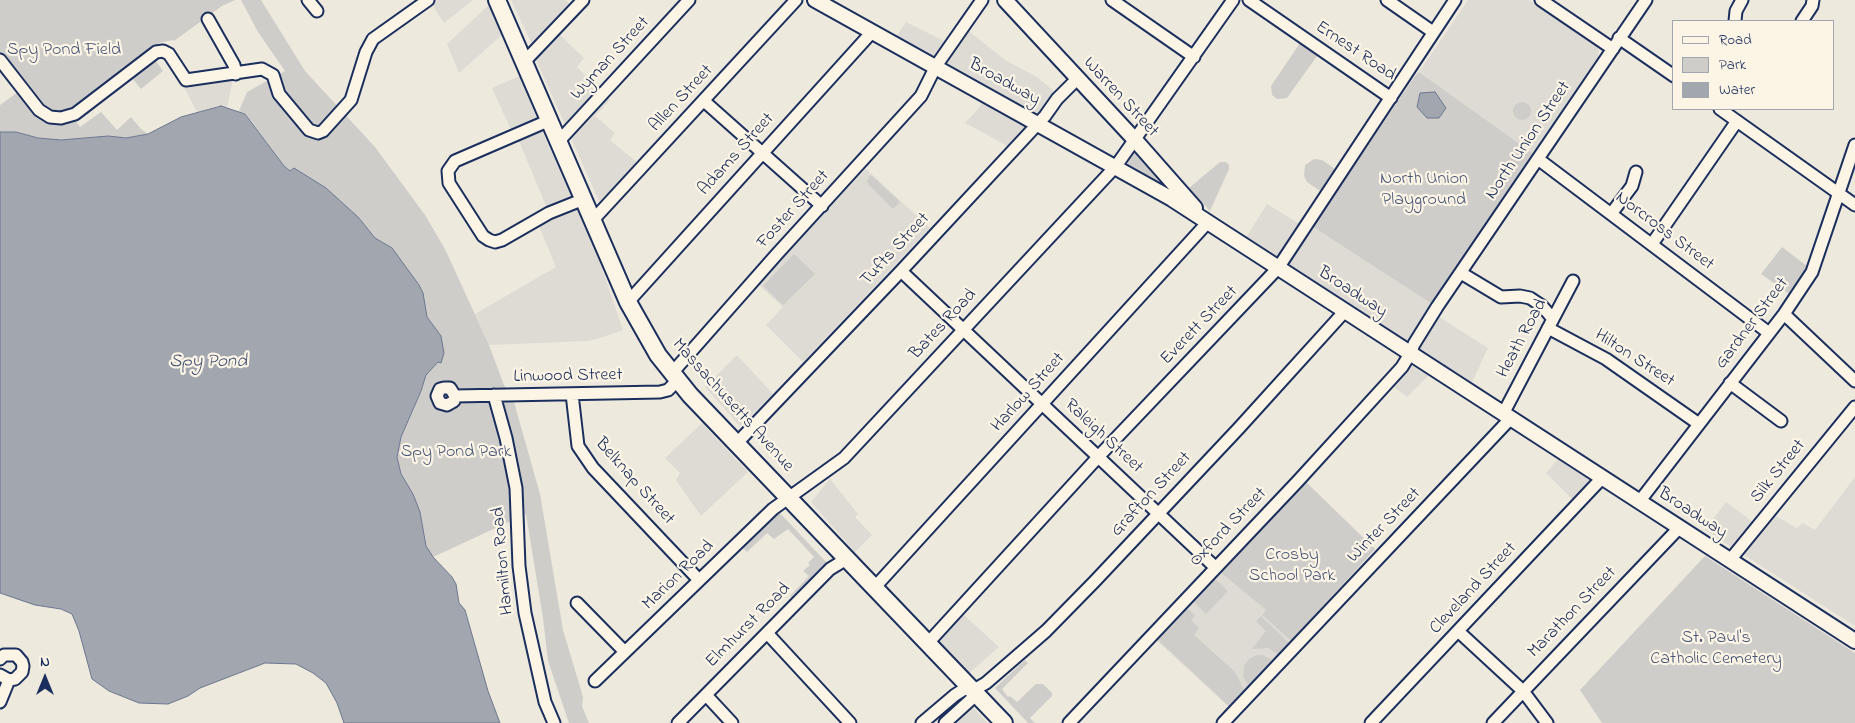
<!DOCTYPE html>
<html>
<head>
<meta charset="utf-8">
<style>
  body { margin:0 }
  #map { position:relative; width:1855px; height:723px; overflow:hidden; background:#eee9dd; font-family:"Indie Flower",sans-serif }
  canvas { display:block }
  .legend { position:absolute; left:1672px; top:20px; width:162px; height:90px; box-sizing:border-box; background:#fcf5e5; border:1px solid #a2a6af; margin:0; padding:6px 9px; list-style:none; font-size:15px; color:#1b2f5e }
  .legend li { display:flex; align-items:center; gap:10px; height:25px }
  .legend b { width:25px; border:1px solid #a2a6af }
  .north { position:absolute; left:20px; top:653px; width:50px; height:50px; -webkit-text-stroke:4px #fcf5e5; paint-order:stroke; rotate:0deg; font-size:14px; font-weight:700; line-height:20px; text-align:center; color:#1b2f5e }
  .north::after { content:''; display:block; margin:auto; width:18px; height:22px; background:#1b2f5e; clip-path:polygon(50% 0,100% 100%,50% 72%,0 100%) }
</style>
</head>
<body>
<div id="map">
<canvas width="1855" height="723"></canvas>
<ul class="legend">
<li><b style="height:6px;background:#fcf5e5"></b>Road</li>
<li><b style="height:14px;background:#cfcdca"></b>Park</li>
<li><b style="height:14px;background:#a2a7af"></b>Water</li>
</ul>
<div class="north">N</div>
</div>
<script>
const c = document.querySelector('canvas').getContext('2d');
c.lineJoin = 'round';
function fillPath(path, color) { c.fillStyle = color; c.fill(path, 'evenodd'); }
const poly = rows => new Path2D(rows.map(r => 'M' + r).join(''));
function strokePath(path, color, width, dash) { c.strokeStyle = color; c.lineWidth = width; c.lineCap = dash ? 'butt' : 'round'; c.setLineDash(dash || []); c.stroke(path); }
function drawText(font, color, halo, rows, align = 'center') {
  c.font = font + ' "Indie Flower",sans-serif'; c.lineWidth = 4.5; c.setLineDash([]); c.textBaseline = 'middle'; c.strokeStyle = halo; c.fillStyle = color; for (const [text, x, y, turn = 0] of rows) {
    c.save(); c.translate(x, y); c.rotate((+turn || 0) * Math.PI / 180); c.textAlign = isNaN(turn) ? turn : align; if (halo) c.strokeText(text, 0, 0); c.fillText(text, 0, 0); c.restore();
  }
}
fillPath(poly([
  [429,0,473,0,444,23],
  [511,0,566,0,573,8,534,48],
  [1468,0,1529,0,1596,46,1599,50,1598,57,1534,154,1419,72],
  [491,3,504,33,459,73,447,44],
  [906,22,946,42,957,28,970,32,1005,60,1037,77,1057,94,1008,148,1004,144,965,123,979,108,988,91,894,40],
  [557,32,584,58,577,67,610,100,595,116,615,133,610,140,639,164,599,201,534,55],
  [520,76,541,129,595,248,623,330,597,339,587,341,489,345,475,314,556,267,539,226,552,220,518,139,512,132,492,88],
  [233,80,227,107,217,106,197,112,184,87,197,81],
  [866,169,930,228,803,362,766,325,783,307,758,284],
  [1267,204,1298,223,1313,227,1432,304,1410,339,1404,341,1245,239],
  [1439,317,1488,348,1472,382,1417,347],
  [737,355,773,394,740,426,705,387],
  [1403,360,1428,376,1407,397,1384,379],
  [702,423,748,472,701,516,676,480,680,473,665,458],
  [1558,459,1590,480,1573,500,1546,473],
  [1855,477,1855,626,1705,530,1726,502,1761,528,1772,514,1797,528,1803,523,1815,530],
  [830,479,858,514,855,517,872,535,855,552,811,502],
  [1220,572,1266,610,1262,615,1291,641,1230,708,1155,639],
  [963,614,999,647,967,675,936,642],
  [971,705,987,723,952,723]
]), '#dedbd4');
fillPath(poly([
  [0,0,235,0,222,6,174,41,173,40,162,42,151,47,86,98,63,113,49,112,43,107,0,53],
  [241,0,261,0,305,71,375,147,425,215,445,249,489,345,504,385,514,402,540,494,563,630,583,697,582,706,589,723,569,723,548,661,543,618,526,514,433,557,426,546,420,512,413,494,401,474,397,457,401,437,421,391,426,375,438,362,441,336,427,317,426,311,392,248,375,238,358,217,326,188,294,169,290,171,284,166,246,114,239,111,247,92,285,71,258,32],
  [1300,43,1317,56,1287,98,1277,99,1272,95,1271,86],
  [156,61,163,71,141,89,133,79],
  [1419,72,1534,154,1432,304,1313,227,1415,76],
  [18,92,33,113,45,121,63,124,75,120,80,127,101,112,117,130,131,117,141,129,148,134,126,138,108,136,61,140,38,138,20,133,0,132,0,105],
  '1513 111a9 9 0 1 1 18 0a9 9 0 1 1-18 0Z',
  [1135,150,1164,186,1127,165,1130,157],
  [1314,159,1322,160,1335,169,1320,191,1307,182,1304,176,1305,165],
  [1220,162,1226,162,1229,165,1229,169,1210,211,1189,188],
  [871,175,900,202,893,209,868,184,869,183,866,182],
  [1782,247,1807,266,1804,273,1789,294,1761,274],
  [794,254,815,274,783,305,763,286],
  [1305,481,1375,549,1291,641,1262,615,1266,610,1220,572],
  [779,512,826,562,825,566,791,597,790,596,809,576,803,571,810,565,808,563,814,557,788,529,774,539,767,533,747,552,742,547],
  [1705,556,1855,653,1855,723,1602,723,1580,690],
  [1215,579,1228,591,1206,614,1193,601],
  [1187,608,1195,615,1191,620,1199,628,1194,635,1235,672,1244,690,1229,706,1157,639],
  [1261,616,1288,642,1288,644,1278,654,1268,648,1252,649,1266,631,1256,621],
  [1257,655,1263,655,1272,660,1248,686,1243,676,1244,666,1249,659],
  [1025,660,1028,663,1002,689,1008,697,1010,696,1017,702,1036,684,1043,684,1052,693,1052,696,1030,718,1035,723,1028,723,995,688]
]), '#cfcdca');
const water = poly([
  [1435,92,1446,108,1439,118,1427,118,1417,107,1420,93,1435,92],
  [221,106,245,114,284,166,290,171,294,168,326,188,358,217,375,238,392,248,419,285,423,293,427,317,441,336,444,353,441,363,438,362,426,375,421,391,401,437,397,457,401,474,413,494,420,512,426,546,433,557,452,577,456,584,459,603,465,610,488,691,500,723,344,723,337,703,326,683,313,673,296,664,265,663,200,688,188,696,168,704,139,703,109,691,92,679,79,631,72,614,61,609,35,605,0,593,0,132,16,132,38,138,61,140,108,136,126,138,148,134,181,117,221,106]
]);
fillPath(water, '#a2a7af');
strokePath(water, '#6c778f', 1);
const minor = poly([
  [308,0,317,11],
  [1112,0,1194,57],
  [1249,0,1391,98],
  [1387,0,1433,32],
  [1541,0,1613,49],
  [208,19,234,65,236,74],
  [1735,21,1736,11,1742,0],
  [1802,21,1812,6,1813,0],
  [1619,38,1674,76],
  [0,60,39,110,50,117,61,118,75,114,156,52,163,51,169,54,186,80,262,69,273,75,279,94,309,130,318,133,323,131,351,100,366,52,373,39,428,0],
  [524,62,583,0],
  [704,101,822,206],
  [1720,109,1855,205],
  [550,120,455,161,448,171,449,183,483,236,489,240,495,242,502,240,549,213,584,199],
  [559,141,689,0],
  [1538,159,1769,333],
  [1611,214,1632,186,1636,172],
  [593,220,796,0],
  [1652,244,1737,121],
  [901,271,1215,567],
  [1461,273,1501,297,1520,296,1530,298,1542,306,1553,319],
  [628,302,872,32],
  [1784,314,1855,381],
  [1548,328,1606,359,1699,424],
  [672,373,777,254,921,96,936,66,982,0],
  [1730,383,1781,421],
  [572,394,578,446,593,468,699,580],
  [494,395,506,438,516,488,519,566,525,613,545,702,554,723],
  [455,396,454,401,447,405,440,403,437,396,440,389,444,388,450,388,455,396,660,392,668,390,678,380],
  [1503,414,1573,281],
  [737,443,901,271,1045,116,1057,99,1077,79],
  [1639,502,1784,314,1812,272,1855,145],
  [1730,560,1855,407],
  [875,587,1208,222],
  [577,603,624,651],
  [1458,631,1523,691,1547,723],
  [767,633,850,723],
  [928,643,1099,456,1278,268,1455,0],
  [0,659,4,655,16,655,22,662,23,666,22,672,15,679,9,680,0,675],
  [595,681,773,509,844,458,1116,166,1233,0],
  [974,690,986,683,1046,631,1095,581,1239,428,1345,311],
  [706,695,732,723],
  [0,702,9,680],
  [678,723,830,569,848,558],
  [922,723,955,695,969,686],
  [945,723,977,694],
  [1069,723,1298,481,1402,367,1410,354,1414,344,1437,307,1646,0],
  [1223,723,1511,418],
  [1371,723,1602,478],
  [1493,723,1679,528]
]);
const major = poly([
  [815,0,1172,199,1855,641],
  [1005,0,1136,141,1195,208]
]);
const highway = poly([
  [497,0,628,302,658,355,690,395,1004,723]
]);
strokePath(minor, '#1b2f5e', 15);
strokePath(major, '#1b2f5e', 18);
strokePath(highway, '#1b2f5e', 20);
strokePath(minor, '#fcf5e5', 11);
strokePath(major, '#fcf5e5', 14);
strokePath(highway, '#fcf5e5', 16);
drawText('18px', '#485679', '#fcf5e5', [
  ["Spy Pond Field",64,51],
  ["North Union",1424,180],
  ["Playground",1424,201],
  ["Spy Pond Park",456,453],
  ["Crosby",1292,556],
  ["School Park",1292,577],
  ["St. Paul's",1716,639],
  ["Catholic Cemetery",1716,660]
]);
drawText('18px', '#1b2f5e', '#fcf5e5', [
  ["Ernest Road",1355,52,34],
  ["Wyman Street",611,59,-47],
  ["Broadway",1004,83,29],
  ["Warren Street",1120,98,47],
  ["Allen Street",682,99,-47],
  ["North Union Street",1529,141,-56],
  ["Adams Street",737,155,-48],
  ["Foster Street",794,210,-48],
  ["Norcross Street",1664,232,37],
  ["Tufts Street",896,250,-47],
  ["Broadway",1352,293,33],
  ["Gardner Street",1753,324,-53],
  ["Bates Road",944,325,-47],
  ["Everett Street",1200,326,-46],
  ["Heath Road",1523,339,-62],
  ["Hilton Street",1634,359,33],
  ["Linwood Street",568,377,-1],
  ["Harlow Street",1029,393,-48],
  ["Massachusetts Avenue",732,406,48],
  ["Raleigh Street",1103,437,43],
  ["Silk Street",1779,472,-51],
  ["Belknap Street",634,482,48],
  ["Grafton Street",1152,495,-47],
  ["Broadway",1692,514,33],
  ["Winter Street",1385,526,-46],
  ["Oxford Street",1229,528,-46],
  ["Hamilton Road",504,561,-95],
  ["Marion Road",679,576,-44],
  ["Cleveland Street",1474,589,-47],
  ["Marathon Street",1573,613,-46],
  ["Elmhurst Road",749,626,-45]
]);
drawText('italic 19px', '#445376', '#fcf5e5', [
  ["Spy Pond",208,363]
]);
</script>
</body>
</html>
